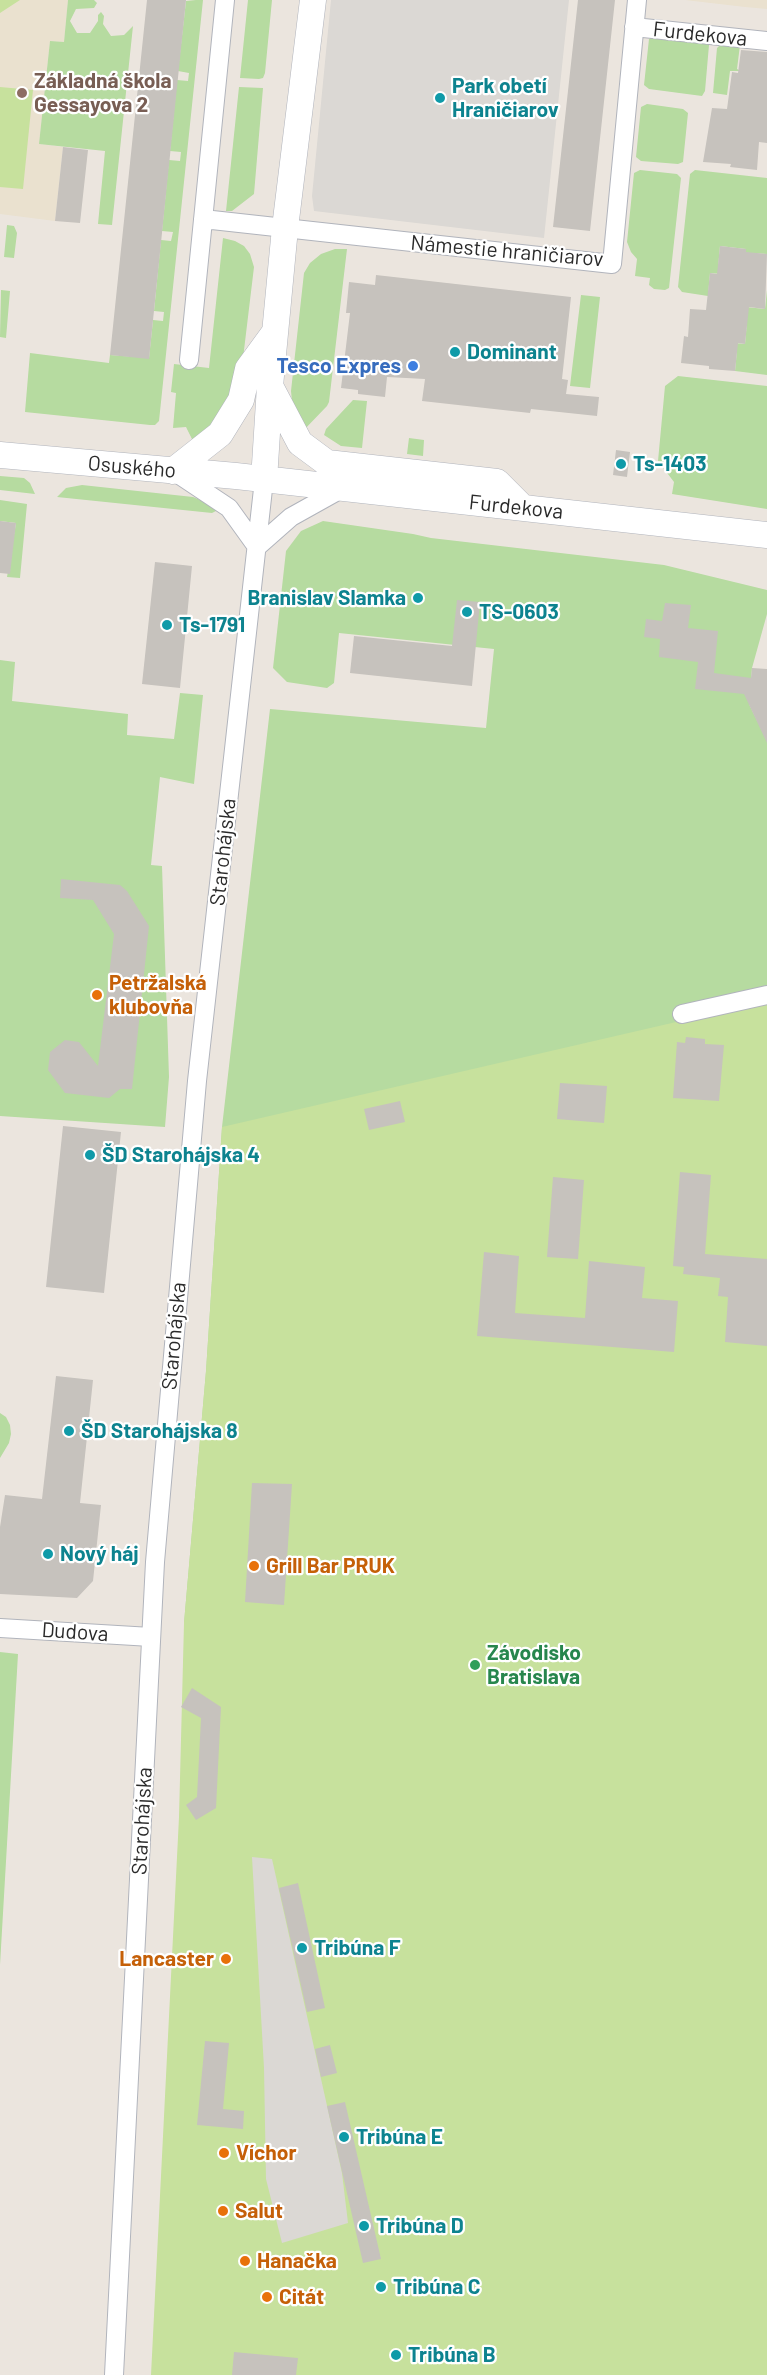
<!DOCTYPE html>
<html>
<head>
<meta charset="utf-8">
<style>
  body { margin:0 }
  canvas { display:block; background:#ebe5de }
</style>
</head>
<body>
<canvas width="767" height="2375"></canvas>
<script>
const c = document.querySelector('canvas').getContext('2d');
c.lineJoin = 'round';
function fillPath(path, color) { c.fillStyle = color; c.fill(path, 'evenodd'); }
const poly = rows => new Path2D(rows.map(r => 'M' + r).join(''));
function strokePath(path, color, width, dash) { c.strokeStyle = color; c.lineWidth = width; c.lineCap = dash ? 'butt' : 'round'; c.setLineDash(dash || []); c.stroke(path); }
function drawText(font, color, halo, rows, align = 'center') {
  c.font = font + ' Barlow,sans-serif'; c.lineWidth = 4.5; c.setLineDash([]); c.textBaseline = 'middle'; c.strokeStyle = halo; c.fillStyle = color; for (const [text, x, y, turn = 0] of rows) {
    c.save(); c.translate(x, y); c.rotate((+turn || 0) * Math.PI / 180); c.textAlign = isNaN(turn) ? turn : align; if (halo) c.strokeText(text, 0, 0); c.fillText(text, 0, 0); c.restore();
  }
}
fillPath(poly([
  [0,0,68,0,64,42,50,41,39,144,63,147,55,221,0,214],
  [685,0,767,0,767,9,745,7]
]), '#eae1cf');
fillPath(poly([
  [68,0,94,0,97,3,94,8,76,9,70,21,77,33,90,33,98,21,98,15,101,12,104,16,103,24,111,36,124,35,133,26,112,225,98,224,105,151,39,144,50,41,64,42],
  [196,0,203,0,159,421,155,425,150,425,25,412,30,353,109,363,110,355,149,358,153,320,163,321,164,312,154,311,161,240,171,241,173,232,162,231,169,160,180,161,181,152,170,151,177,80,188,81,189,73,178,71,186,1],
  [248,0,272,0,265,73,263,78,259,79,240,78],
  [655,36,704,41,709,45,705,91,702,96,649,89,644,85,649,39],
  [722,43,740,45,737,69,741,71,730,71,727,95,713,93,717,48],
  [239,87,263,88,254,194,232,211,226,211],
  [647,104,683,109,688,113,683,162,678,164,641,161,636,157,641,107],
  [640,170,677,174,681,178,669,288,665,290,654,289,649,285,650,278,635,276,637,259,631,252,627,242,634,173],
  [695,170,767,178,767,254,752,253,746,256,746,249,720,246,718,268,721,274,710,273,708,296,682,292,678,287,690,174],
  [7,225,14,226,17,233,14,258,4,257],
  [223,238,235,241,244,246,250,254,254,267,241,375,231,409,193,441,186,427,173,428,176,393,171,392,174,364,209,368],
  [335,249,347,249,329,402,327,406,302,432,293,411,291,391,304,273,310,263,321,254],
  [1,290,10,291,6,338,0,337],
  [767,290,767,375,735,371,737,350,734,343,745,344,747,322,736,306,765,309],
  [581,295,600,297,590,388,570,386],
  [678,376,767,386,767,509,672,494,674,482,658,461,665,386],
  [353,400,367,401,362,448,341,446,324,435,326,429],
  [409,438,424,440,423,456,407,454],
  [0,476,24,478,30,483,35,494,0,490],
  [82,485,193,497,215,506,216,511,212,513,57,497,66,488],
  [0,500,27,504,20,578,7,577,16,523,0,521],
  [323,521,413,534,431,538,664,565,767,590,767,614,752,668,749,704,767,741,767,1022,184,1623,206,1371,222,1127,270,709,486,728,494,649,339,633,334,683,327,688,287,682,273,668,286,551,301,531],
  [0,660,15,662,12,701,128,714,127,735,174,739,180,693,203,695,194,784,160,777,151,865,162,866,169,1077,165,1127,0,1116],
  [0,1413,6,1417,10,1425,11,1434,9,1443,0,1458],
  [0,1652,18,1654,0,1965]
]), '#b6dba0');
fillPath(poly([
  [0,0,20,0,0,13],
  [0,87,33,90,23,189,0,187],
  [767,1001,767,2375,151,2375,179,1817,184,1623,206,1371,222,1127]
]), '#c7e19d');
fillPath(poly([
  [331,0,569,0,544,238,314,211,312,196],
  [252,1857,272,1859,342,2173,348,2223,282,2243,266,2179,264,2068]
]), '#dbd8d4');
fillPath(poly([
  [147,0,186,0,149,359,110,355],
  [578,0,615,0,590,231,553,227],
  [741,50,767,52,767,143,759,142,757,170,730,167,731,164,703,162,712,108,727,109,732,72,738,73],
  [63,147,88,150,80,223,55,221],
  [720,246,746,249,746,252,767,254,765,309,749,307,745,344,738,343,735,371,709,369,709,366,681,363,684,336,688,337,690,309,706,310,710,273,717,274],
  [376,275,571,297,562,379,568,380,566,394,599,397,597,416,531,409,530,413,422,401,425,379,387,377,385,397,358,394,358,390,341,388,350,313,346,313,349,282,375,285],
  [616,450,630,452,627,477,613,475],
  [0,521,16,523,10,574,0,573],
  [155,562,192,566,180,688,142,684],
  [457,600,480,602,472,686,350,673,354,636,452,646],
  [665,603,691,605,688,628,718,631,714,673,751,678,752,668,767,669,767,743,744,694,695,689,698,662,659,657,660,639,644,637,646,619,662,621],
  [61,879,120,885,127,891,149,926,132,1089,120,1089,109,1098,65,1093,48,1070,50,1052,65,1040,79,1042,98,1066,114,934,93,900,60,898],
  [686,1037,705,1039,705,1044,724,1045,719,1101,673,1098,677,1042,685,1043],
  [560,1083,607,1086,604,1123,557,1119],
  [400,1101,405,1122,369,1130,364,1109],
  [63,1126,121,1132,104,1293,46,1287],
  [680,1172,711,1175,705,1254,767,1259,767,1346,725,1342,728,1297,718,1296,720,1278,683,1274,684,1267,673,1266],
  [553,1177,584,1180,578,1259,547,1257],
  [484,1252,519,1256,515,1313,585,1318,589,1261,645,1267,642,1298,678,1301,674,1352,477,1336],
  [56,1376,93,1380,80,1503,101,1505,93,1581,77,1598,0,1594,0,1527,5,1495,42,1499],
  [252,1483,292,1484,284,1605,245,1602],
  [192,1688,221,1707,216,1808,196,1820,186,1805,197,1797,201,1718,181,1707],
  [298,1883,325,2008,307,2012,279,1888],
  [205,2041,229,2043,223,2109,244,2111,243,2129,197,2125],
  [330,2045,337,2073,321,2077,315,2049],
  [345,2102,381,2259,363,2263,327,2106],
  [234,2352,298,2358,296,2375,232,2375]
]), '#c6c2bd');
const street = poly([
  [634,27,767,41],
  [203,219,612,264,637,0],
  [189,360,225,0],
  [175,472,229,508,257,547],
  [257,547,291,517,343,488],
  [682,1014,767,995],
  [0,1628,151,1637],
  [114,2375,155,1562,197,1081,264,480]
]);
const secondary = poly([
  [270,386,300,443,327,463,497,482,523,508],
  [0,455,236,476,767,535],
  [173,471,220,434,241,400,248,369,275,332],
  [264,480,270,386,285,228,313,0]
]);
strokePath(street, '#b1b4bc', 20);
strokePath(secondary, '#b1b4bc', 27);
strokePath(street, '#fff', 18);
strokePath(secondary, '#fff', 26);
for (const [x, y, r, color] of [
  [22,93,6,"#8d6e63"],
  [440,98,6,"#0f9aa8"],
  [455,352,6,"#0f9aa8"],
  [413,366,6,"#3f7fe0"],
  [621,464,6,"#0f9aa8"],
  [418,598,6,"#0f9aa8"],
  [467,612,6,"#0f9aa8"],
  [167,625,6,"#0f9aa8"],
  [97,995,6,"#e8710a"],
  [90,1155,6,"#0f9aa8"],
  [69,1431,6,"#0f9aa8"],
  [48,1554,6,"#0f9aa8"],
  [254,1566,6,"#e8710a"],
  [475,1665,6,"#2e9e5b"],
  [302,1948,6,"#0f9aa8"],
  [226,1959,6,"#e8710a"],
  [344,2137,6,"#0f9aa8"],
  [224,2153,6,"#e8710a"],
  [223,2211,6,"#e8710a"],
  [364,2226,6,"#0f9aa8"],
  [245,2261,6,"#e8710a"],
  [381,2287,6,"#0f9aa8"],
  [267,2297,6,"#e8710a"],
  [396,2355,6,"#0f9aa8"]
]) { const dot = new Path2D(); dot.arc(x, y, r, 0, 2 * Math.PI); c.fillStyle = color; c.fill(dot); strokePath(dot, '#fff', 2); }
drawText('21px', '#2a2a2a', '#fff', [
  ["Furdekova",700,34,6],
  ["Námestie hraničiarov",507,251,5],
  ["Osuského",132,467,5],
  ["Furdekova",516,507,6],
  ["Starohájska",223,852,-84],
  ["Starohájska",174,1336,-85],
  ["Dudova",75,1632,4],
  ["Starohájska",142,1821,-87]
]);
drawText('bold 21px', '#785e54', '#fff', [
  ["Základná škola",34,81],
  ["Gessayova 2",34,105]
], 'left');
drawText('bold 21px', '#0d838f', '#fff', [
  ["Park obetí",452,86],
  ["Hraničiarov",452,110],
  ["Dominant",467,352],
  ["Ts-1403",633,464],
  ["Branislav Slamka",406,598,"right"],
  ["TS-0603",479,612],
  ["Ts-1791",179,625],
  ["ŠD Starohájska 4",102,1155],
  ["ŠD Starohájska 8",81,1431],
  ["Nový háj",60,1554],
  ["Tribúna F",314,1948],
  ["Tribúna E",356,2137],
  ["Tribúna D",376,2226],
  ["Tribúna C",393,2287],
  ["Tribúna B",408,2355]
], 'left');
drawText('bold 21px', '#366cbe', '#fff', [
  ["Tesco Expres",401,366]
], 'right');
drawText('bold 21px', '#c56008', '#fff', [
  ["Petržalská",109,983],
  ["klubovňa",109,1007],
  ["Grill Bar PRUK",266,1566],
  ["Lancaster",214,1959,"right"],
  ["Víchor",236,2153],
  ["Salut",235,2211],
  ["Hanačka",257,2261],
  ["Citát",279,2297]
], 'left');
drawText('bold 21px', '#27864d', '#fff', [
  ["Závodisko",487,1653],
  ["Bratislava",487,1677]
], 'left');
</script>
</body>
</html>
